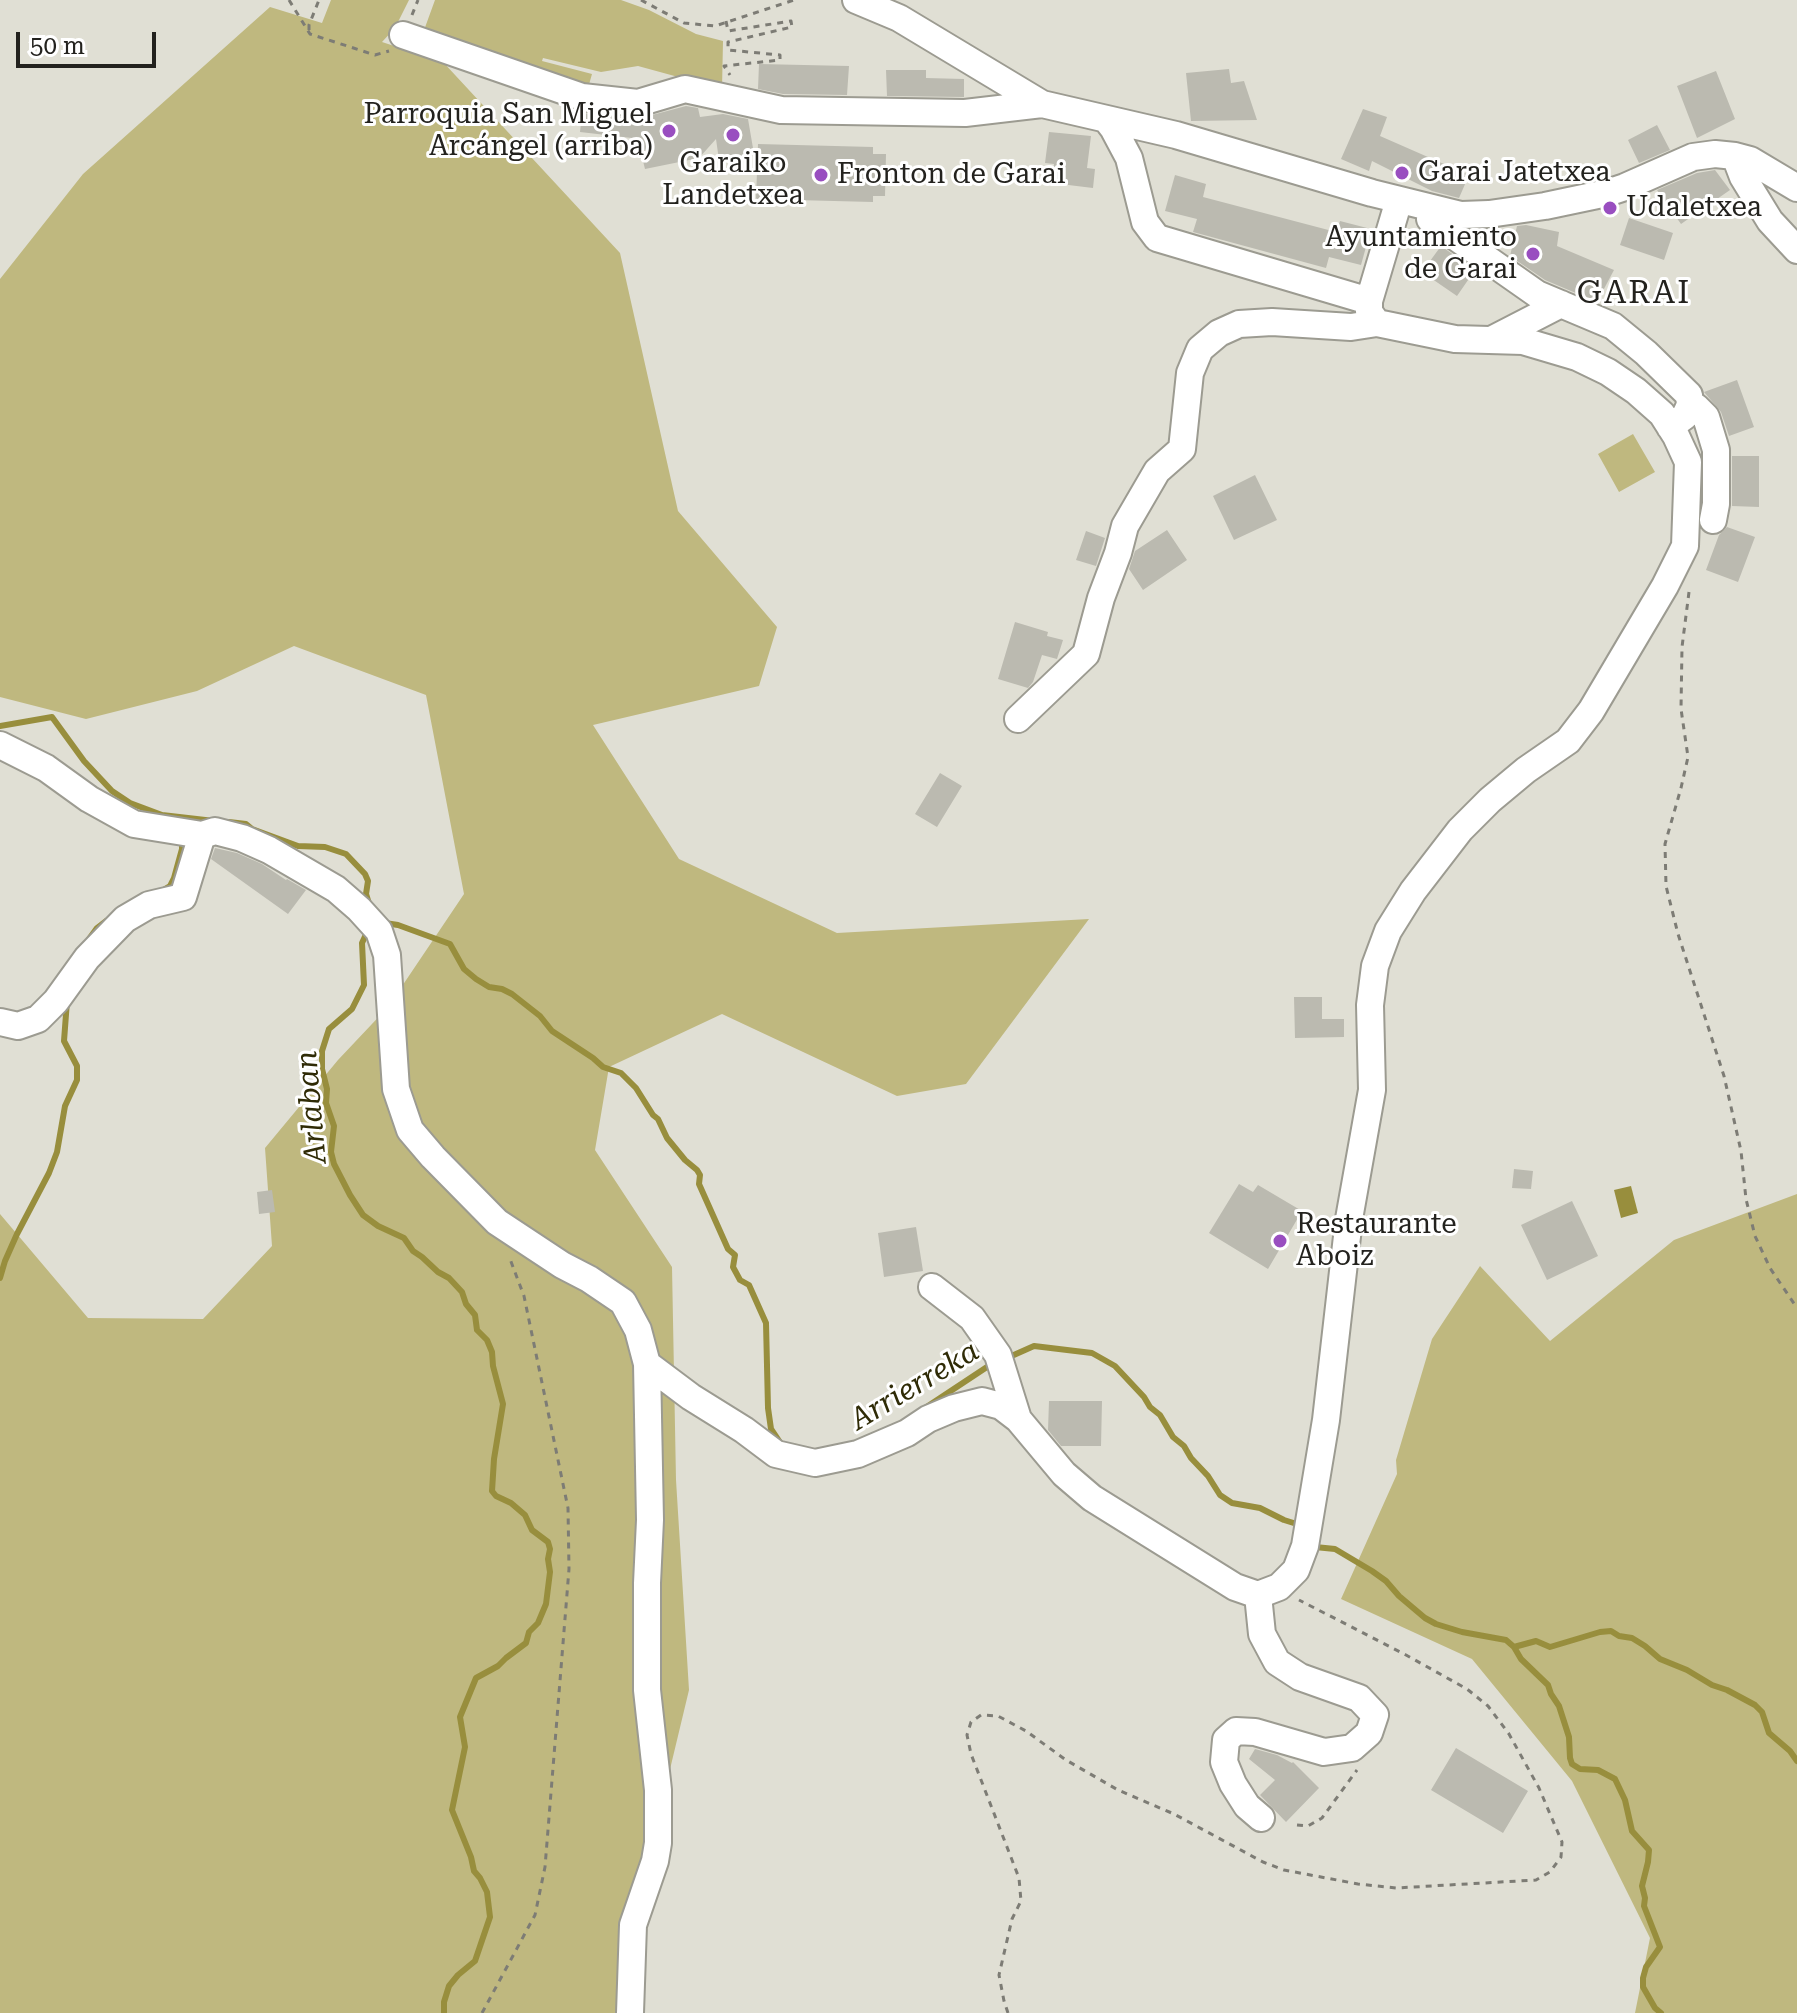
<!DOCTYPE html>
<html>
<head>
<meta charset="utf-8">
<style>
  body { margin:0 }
  #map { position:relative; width:1797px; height:2013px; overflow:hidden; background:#e0dfd4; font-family:"Roboto Serif",serif }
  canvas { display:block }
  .scale { position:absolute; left:16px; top:32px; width:140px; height:36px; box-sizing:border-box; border:4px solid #23221e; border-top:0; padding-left:10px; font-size:24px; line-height:28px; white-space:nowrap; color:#23221e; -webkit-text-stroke:6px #fff; paint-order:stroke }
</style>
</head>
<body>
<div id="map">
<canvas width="1797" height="2013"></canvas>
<div class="scale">50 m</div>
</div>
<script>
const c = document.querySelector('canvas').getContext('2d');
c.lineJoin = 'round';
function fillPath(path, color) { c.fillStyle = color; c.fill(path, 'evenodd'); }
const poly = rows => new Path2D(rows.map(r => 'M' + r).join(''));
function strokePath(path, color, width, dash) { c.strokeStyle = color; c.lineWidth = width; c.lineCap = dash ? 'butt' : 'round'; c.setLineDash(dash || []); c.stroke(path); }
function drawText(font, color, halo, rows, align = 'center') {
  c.font = font + ' "Roboto Serif",serif'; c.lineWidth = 6; c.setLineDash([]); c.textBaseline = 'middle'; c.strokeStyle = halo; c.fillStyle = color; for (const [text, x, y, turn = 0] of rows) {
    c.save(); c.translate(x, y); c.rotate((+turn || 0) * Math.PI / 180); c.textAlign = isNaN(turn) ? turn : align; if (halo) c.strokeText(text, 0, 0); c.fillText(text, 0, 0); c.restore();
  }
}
fillPath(poly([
  [331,0,409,0,395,28,382,42,443,62,620,253,678,511,777,627,759,686,593,725,679,859,837,933,1089,919,966,1084,897,1096,722,1014,609,1067,595,1150,672,1267,676,1480,689,1690,618,1986,621,2013,0,2013,0,1214,88,1318,203,1319,272,1246,265,1148,338,1060,388,1007,464,894,426,695,294,646,197,691,86,719,0,697,0,279,83,174,270,7,322,23],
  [435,0,621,0,649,10,696,34,723,41,722,89,638,66,601,72,543,58,542,61,592,74,588,88,423,33],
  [1633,434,1655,472,1619,492,1598,454],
  [1797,1194,1797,2013,1635,2013,1650,1938,1572,1781,1472,1659,1341,1599,1397,1474,1396,1460,1432,1339,1480,1266,1550,1341,1674,1240]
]), '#bfb87f');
fillPath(poly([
  [1631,1186,1638,1213,1621,1218,1614,1190]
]), '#988e3d');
strokePath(poly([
  [0,726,52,717,84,761,112,791,130,803,162,815,214,821],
  [229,822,246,824,252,829,298,846,325,847,346,854,365,874,368,881,366,894,370,907],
  [165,889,170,886,174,878,182,849,182,841],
  [385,923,398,925,450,944,464,969,476,979,489,987,502,989,512,994,540,1016,552,1031,593,1058,603,1067,621,1073,636,1088,653,1115,658,1119,667,1138,685,1160,697,1170,700,1175,699,1184,728,1249,735,1255,733,1267,740,1280,749,1285,766,1323,768,1408,771,1429,781,1444],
  [369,928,362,943,364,985,352,1009,329,1029,322,1051,322,1069,327,1089,326,1103,334,1126,331,1152,334,1164,350,1195,363,1215,378,1226,404,1238,413,1251,422,1257,438,1272,449,1278,462,1292,466,1304,475,1315,477,1330,487,1340,492,1352,493,1366,503,1404,494,1459,492,1491,496,1496,511,1503,525,1515,532,1530,548,1542,550,1549,548,1559,550,1572,546,1604,538,1623,529,1632,526,1643,506,1658,498,1666,476,1678,460,1717,465,1747,452,1810,471,1857,474,1871,480,1878,487,1892,490,1917,475,1961,458,1975,449,1986,444,2002,444,2013],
  [89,939,97,928,106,921],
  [0,1278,5,1261,17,1234,49,1173,57,1152,65,1106,77,1080,77,1066,64,1041,67,1001],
  [1007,1358,1034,1346,1092,1353,1115,1366,1144,1397,1150,1407,1160,1415,1173,1437,1184,1446,1191,1458,1208,1476,1220,1495,1232,1503,1260,1508,1284,1520,1300,1525],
  [925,1408,993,1363],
  [1313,1543,1315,1547,1335,1549,1372,1571,1386,1581,1399,1596,1425,1618,1436,1624,1462,1632,1506,1640,1514,1647,1521,1659,1548,1685,1551,1694,1559,1706,1569,1737,1570,1758,1572,1764,1580,1769,1598,1770,1615,1779,1625,1800,1632,1831,1649,1850,1648,1862,1642,1886,1645,1898,1644,1906,1660,1947,1646,1967,1643,1978,1643,1987,1655,2008,1661,2013],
  [1514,1647,1536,1641,1550,1647,1600,1632,1611,1631,1619,1636,1632,1638,1645,1646,1660,1659,1687,1670,1712,1685,1727,1690,1755,1705,1762,1712,1769,1733,1790,1751,1797,1761]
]), '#988e3d', 6);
fillPath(poly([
  [759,64,849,66,847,95,783,94,758,89],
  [1229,69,1231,83,1244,81,1257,120,1191,121,1186,73],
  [886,70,926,70,926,78,964,79,964,97,887,96],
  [1716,71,1735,119,1697,138,1677,86],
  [686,106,698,108,700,117,723,114,748,119,754,154,719,160,716,139,699,158,645,169,640,149,634,147,632,138,580,132,582,113,637,119],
  [1363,109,1387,117,1380,136,1469,175,1459,198,1432,191,1372,161,1369,171,1341,159],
  [1657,125,1670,150,1639,163,1628,140],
  [1049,132,1091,136,1087,168,1095,169,1093,188,1052,183,1054,164,1045,163],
  [758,144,873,147,873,154,886,154,885,196,873,196,873,202,756,199],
  [1715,170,1730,190,1681,224,1657,190,1697,173],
  [1175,175,1206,184,1203,197,1336,232,1340,221,1371,229,1361,265,1329,257,1326,268,1193,232,1197,219,1165,211],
  [1629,218,1673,233,1664,260,1620,245],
  [1526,225,1559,232,1557,246,1614,270,1597,302,1545,280,1510,256,1517,226],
  [1441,246,1475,270,1457,296,1422,272],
  [1737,380,1754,427,1729,436,1721,412,1704,392],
  [1732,456,1759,456,1759,507,1732,506],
  [1255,475,1277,520,1234,540,1213,496],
  [1727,527,1755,537,1738,582,1706,570,1719,535],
  [1167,530,1187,560,1143,590,1129,569,1135,551],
  [1086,531,1105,538,1096,566,1076,560],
  [1015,622,1048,632,1047,636,1063,640,1057,659,1042,655,1033,682,1028,688,998,679],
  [940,773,962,786,937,827,915,814],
  [215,848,237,853,262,864,286,880,287,879,306,890,288,914,211,859],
  [1294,997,1322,997,1322,1019,1344,1019,1344,1037,1295,1038],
  [1514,1169,1533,1171,1531,1189,1512,1188],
  [1239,1184,1253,1192,1258,1185,1302,1211,1268,1269,1209,1233],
  [272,1190,275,1212,259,1214,257,1192],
  [1572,1201,1598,1256,1547,1280,1521,1225],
  [916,1227,923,1271,884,1277,878,1233],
  [1049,1401,1102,1401,1101,1446,1061,1446,1048,1430],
  [1456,1748,1528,1791,1503,1833,1431,1790],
  [1255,1749,1277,1755,1292,1763,1293,1762,1319,1788,1286,1822,1260,1795,1275,1780,1249,1759]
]), '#bbbab0');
const minor = poly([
  [856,0,899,18,1042,104,1176,135,1372,193,1461,215,1489,214,1545,206,1607,193,1625,187,1693,157,1715,154,1735,156,1750,160,1797,188],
  [403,35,582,97,638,103,685,89,781,110,965,113,1042,104],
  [1106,119,1113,128,1129,158,1145,222,1157,238,1369,301],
  [1735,156,1743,177,1770,221,1797,250],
  [1430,219,1537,294,1613,326,1646,353,1689,395,1690,405,1685,416,1670,427],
  [1493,339,1561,304],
  [1690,405,1696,407,1706,417,1716,450,1716,504,1713,520],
  [1018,719,1086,654,1101,598,1118,553,1125,526,1157,471,1182,449,1190,373,1200,349,1219,333,1239,324,1272,322,1351,327,1377,323],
  [0,745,46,768,89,799,134,824,202,835,215,831,242,838,269,850,336,889,359,909,379,931,387,955,396,1089,410,1130,433,1157,497,1222,562,1265,589,1279,623,1302,638,1330,647,1364,691,1397,744,1430,776,1454,815,1463,858,1454,907,1433,928,1419,954,1408,982,1401,1001,1406,1018,1419,1064,1474,1092,1498,1235,1587,1258,1595,1279,1587,1296,1570,1305,1546,1326,1420,1349,1219,1372,1090,1370,1005,1375,966,1388,931,1413,891,1460,830,1490,800,1526,770,1568,741,1591,711,1665,586,1685,546,1688,462,1676,436,1662,414,1636,391,1608,372,1577,357,1523,341,1455,339,1377,323,1369,312,1369,301,1399,200],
  [0,1022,18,1026,38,1019,56,1001,87,958,125,919,149,905,183,897,202,835],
  [932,1287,972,1318,998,1355,1018,1419],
  [1258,1595,1262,1634,1277,1662,1300,1677,1359,1698,1375,1715,1369,1733,1352,1748,1324,1752,1255,1732,1236,1731,1226,1740,1224,1762,1233,1784,1247,1806,1261,1818],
  [630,2013,633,1925,655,1861,658,1843,658,1790,647,1690,647,1583,650,1520,647,1364]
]);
strokePath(minor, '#9c9b91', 30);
strokePath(poly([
  [289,0,310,34,375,55,389,51],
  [641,0,684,23,715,26,794,0],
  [412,15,418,0],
  [726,21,728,31,791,21,792,27,728,42,728,50,780,55,780,60,724,66,730,75],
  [309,30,309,25,319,0],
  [1689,592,1682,647,1681,709,1688,757,1681,788,1665,844,1666,886,1678,934,1724,1076,1741,1151,1746,1199,1755,1236,1770,1268,1797,1308],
  [1297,1825,1308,1826,1322,1818,1357,1770],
  [482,2013,535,1915,545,1867,569,1569,568,1508,524,1296,510,1259],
  [1008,2013,1004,2001,999,1975,1012,1919,1021,1901,1019,1878,971,1754,967,1735,971,1722,981,1715,998,1716,1026,1731,1066,1760,1118,1790,1174,1814,1263,1862,1284,1870,1358,1884,1396,1888,1536,1880,1550,1872,1561,1857,1562,1842,1539,1788,1509,1734,1488,1706,1467,1689,1406,1655,1299,1600]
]), '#7d7c75', 3, [6, 6]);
strokePath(minor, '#fff', 26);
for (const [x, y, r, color] of [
  [669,131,8,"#994ec0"],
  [733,135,8,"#994ec0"],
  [1402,173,8,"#994ec0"],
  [821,175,8,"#994ec0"],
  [1610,208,8,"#994ec0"],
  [1533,254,8,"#994ec0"],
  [1280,1241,8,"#994ec0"]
]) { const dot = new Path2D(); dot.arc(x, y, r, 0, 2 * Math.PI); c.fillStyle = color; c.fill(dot); strokePath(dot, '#fff', 3); }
drawText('28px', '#23221e', '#fff', [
  ["Parroquia San Miguel",653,115,"right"],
  ["Arcángel (arriba)",653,147,"right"],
  ["Garaiko",733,164,"center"],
  ["Landetxea",733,196,"center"],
  ["Garai Jatetxea",1418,173],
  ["Fronton de Garai",837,175],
  ["Udaletxea",1626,208],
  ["Ayuntamiento",1517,238,"right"],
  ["de Garai",1517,270,"right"],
  ["Restaurante",1296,1225],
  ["Aboiz",1296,1257]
], 'left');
drawText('italic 30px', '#2f2b06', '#fff', [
  ["Arlaban",312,1107,-95],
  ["Arrierreka",915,1386,-31]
]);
c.letterSpacing = '2px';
drawText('32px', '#23221e', '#fff', [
  ["GARAI",1634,294]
]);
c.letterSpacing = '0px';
</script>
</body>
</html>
